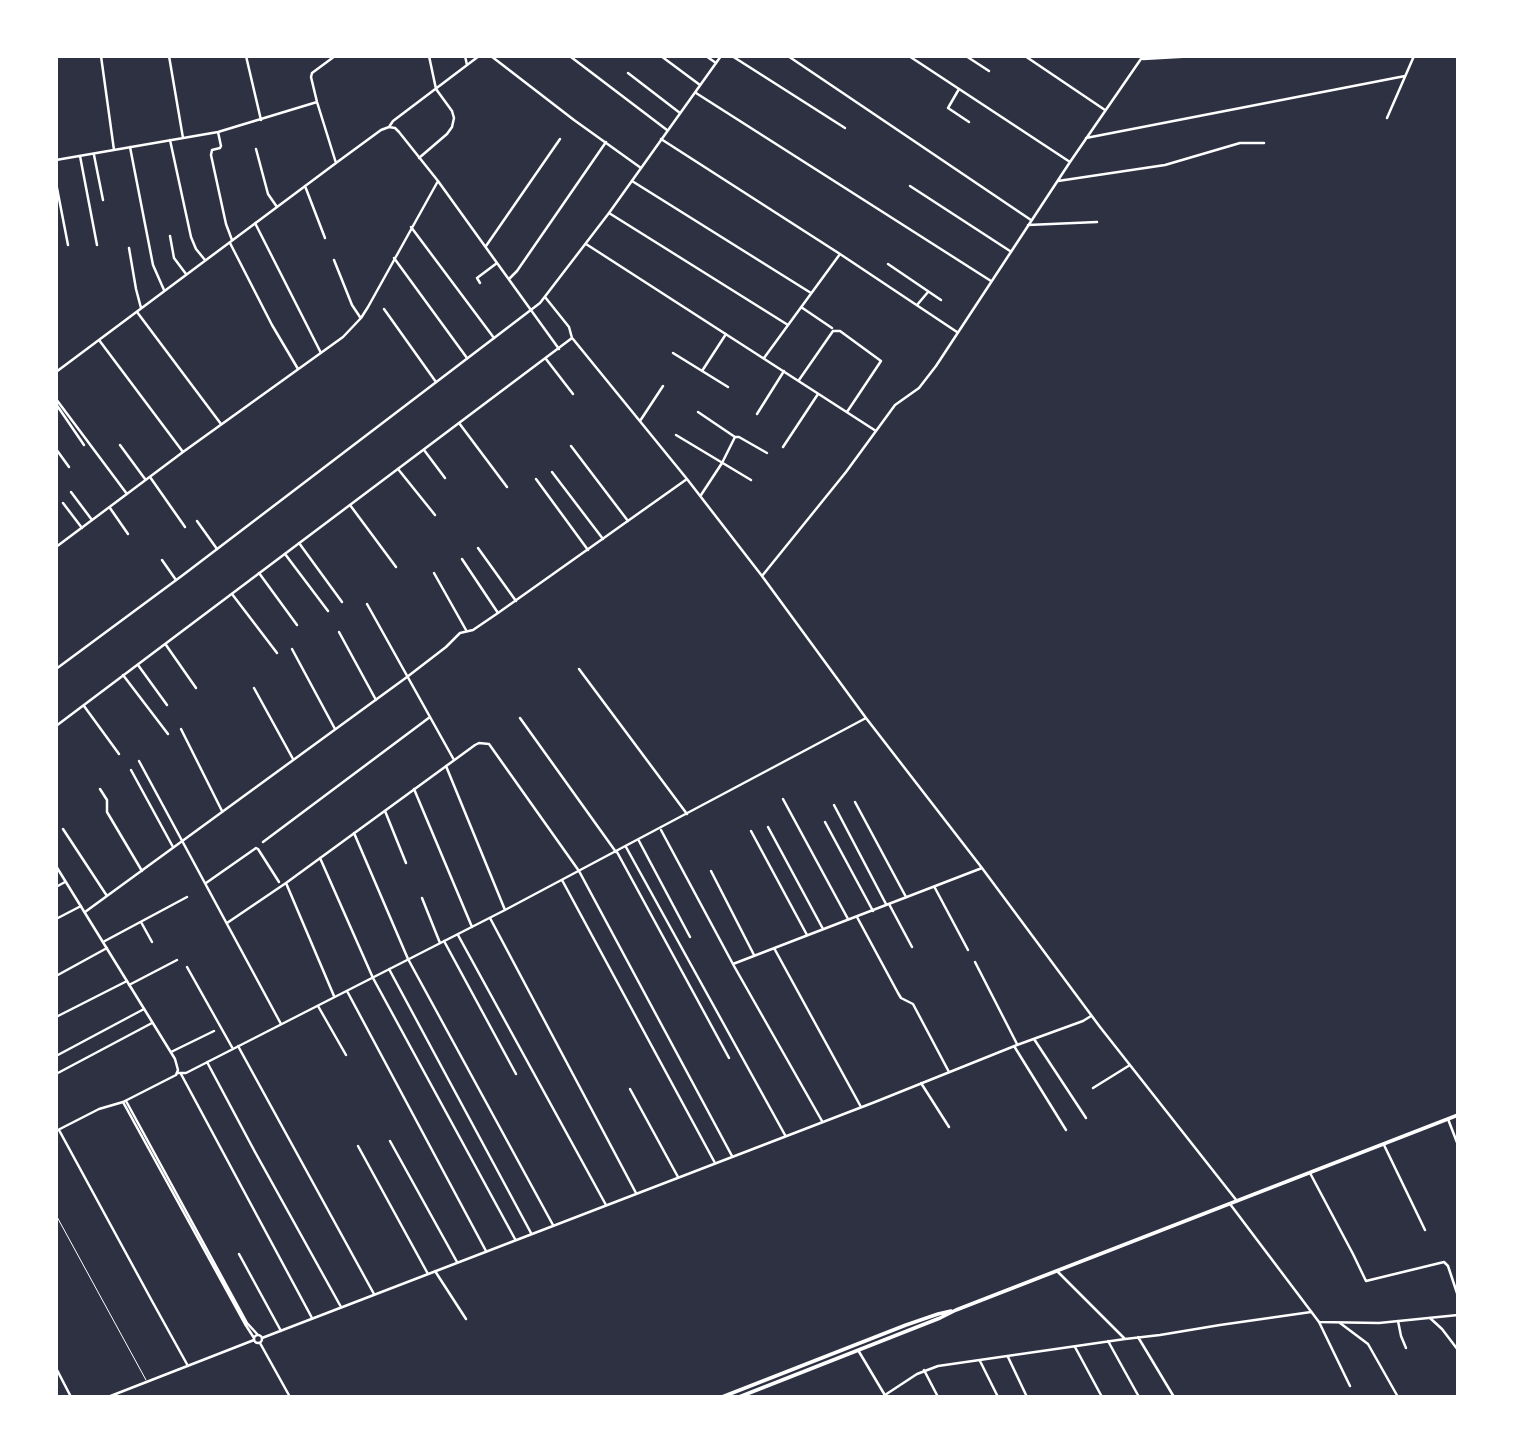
<!DOCTYPE html>
<html>
<head>
<meta charset="utf-8">
<style>
  body { margin:0 }
  #map { position:relative; width:1514px; height:1453px; overflow:hidden; background:#2d3142; font-family:"Exo 2",sans-serif }
  canvas { display:block }
  .frame { position:absolute; inset:0; border:58px solid #fff; pointer-events:none }
</style>
</head>
<body>
<div id="map">
<canvas width="1514" height="1453"></canvas>
<div class="frame"></div>
</div>
<script>
const c = document.querySelector('canvas').getContext('2d');
c.lineJoin = 'round';
const poly = rows => new Path2D(rows.map(r => 'M' + r).join(''));
function strokePath(path, color, width, dash) { c.strokeStyle = color; c.lineWidth = width; c.lineCap = dash ? 'butt' : 'round'; c.setLineDash(dash || []); c.stroke(path); }
strokePath(poly([
  [56,1215,146,1380]
]), '#fff', 1);
strokePath(poly([
  [101,56,114,150],
  [169,56,183,138],
  [246,56,261,120],
  [335,56,312,73,311,77,317,102,336,163],
  [465,56,467,65],
  [491,56,574,120,641,168],
  [661,56,700,85],
  [706,56,716,63],
  [732,56,845,128],
  [788,56,1031,220],
  [909,56,1070,162],
  [966,56,989,71],
  [1025,56,1105,110],
  [571,57,667,130],
  [1143,59,1196,56],
  [628,73,680,113],
  [959,89,948,108,969,122],
  [696,93,991,281],
  [1387,118,1414,56],
  [389,127,393,121,479,56],
  [218,132,221,146,220,148,212,150,211,155,226,224,232,240],
  [1086,138,1405,76],
  [661,139,840,254,957,332],
  [170,140,191,237,196,249,205,260],
  [130,147,153,265,164,290],
  [256,149,268,194,277,207],
  [94,155,103,200],
  [80,156,97,245],
  [419,158,447,134,452,127,454,118,452,111,436,89,429,56],
  [56,160,218,132,317,102],
  [632,181,811,293],
  [1058,181,1165,165,1240,143,1264,143],
  [56,183,68,245],
  [305,186,325,238],
  [910,186,1010,251],
  [609,213,788,325],
  [255,223,321,353],
  [1028,225,1097,222],
  [411,227,494,338],
  [170,236,174,258,186,274],
  [230,243,272,325,298,369],
  [586,244,876,431],
  [486,246,560,139],
  [129,248,136,289,141,308],
  [394,258,467,358],
  [334,260,352,305,360,317],
  [888,264,941,300],
  [509,279,517,271,606,142],
  [480,283,477,278,497,263],
  [917,305,928,292],
  [801,307,832,328],
  [384,309,436,382],
  [137,312,221,424],
  [573,339,687,479,762,576,866,718,982,868,1100,1027,1237,1201],
  [99,340,183,452],
  [673,353,728,387],
  [764,358,840,254],
  [546,359,573,394],
  [702,371,726,334],
  [56,372,336,163,381,130,389,127,395,128,399,132,438,181,559,349],
  [799,380,833,331,840,331,881,361,847,412],
  [56,399,127,494],
  [56,404,84,445],
  [698,412,735,437,722,463,701,495],
  [757,414,784,371],
  [640,421,663,386],
  [459,423,507,487],
  [676,435,751,480],
  [735,437,739,437,767,453],
  [120,445,145,479],
  [571,446,628,521],
  [783,447,818,394],
  [56,449,69,467],
  [424,450,445,478],
  [398,469,435,515],
  [552,472,603,539],
  [150,477,185,527],
  [536,479,588,550],
  [71,492,92,520],
  [63,503,82,528],
  [350,505,396,567],
  [110,508,128,534],
  [197,521,217,549],
  [299,543,342,602],
  [56,547,183,452,343,337,361,318,368,307,438,181],
  [478,548,516,601],
  [285,554,328,611],
  [462,559,498,613],
  [162,560,176,580],
  [259,573,297,625],
  [434,573,466,630],
  [762,576,846,472,895,405,919,388,936,366,1070,162,1143,56],
  [232,594,277,653],
  [367,604,454,760],
  [339,632,376,700],
  [166,645,196,688],
  [292,649,335,729],
  [138,665,167,705],
  [579,669,687,814],
  [123,675,168,734],
  [254,688,293,759],
  [84,706,119,754],
  [520,718,616,852],
  [181,729,222,811],
  [139,761,281,1024],
  [446,766,505,910],
  [131,770,173,847],
  [100,789,107,800,107,812,142,871],
  [414,789,472,927],
  [783,799,848,919],
  [855,802,906,897],
  [834,805,886,904],
  [385,811,406,863],
  [825,822,873,911],
  [768,827,823,929],
  [63,829,107,896],
  [661,830,734,966,822,1121],
  [751,831,807,935],
  [354,833,408,959,553,1225],
  [639,841,690,937],
  [263,842,430,717],
  [626,847,785,1135],
  [617,852,729,1058],
  [320,858,373,978,515,1239],
  [711,871,754,955],
  [562,880,715,1163],
  [206,883,256,848,258,849,279,882],
  [286,883,334,996],
  [56,887,65,882],
  [935,888,968,950],
  [422,898,440,943],
  [889,904,912,947],
  [85,912,407,677,446,647,460,633,473,630,498,613,687,479],
  [857,917,898,993,901,998,913,1004,949,1072],
  [490,918,636,1193],
  [56,919,81,906],
  [141,922,152,942],
  [227,923,286,883,475,745,479,743,489,744,579,871,732,1156],
  [458,935,606,1205],
  [444,941,516,1074],
  [103,942,187,897],
  [774,948,861,1107],
  [975,962,1017,1044],
  [733,964,982,868],
  [187,967,233,1049],
  [389,969,531,1233],
  [56,976,107,948],
  [129,985,177,960],
  [347,991,486,1251],
  [318,1006,346,1055],
  [56,1017,127,981],
  [1034,1039,1086,1118],
  [238,1046,374,1294],
  [1014,1046,1066,1130],
  [171,1052,214,1031],
  [56,1056,144,1009],
  [207,1062,255,1152,341,1307],
  [177,1073,186,1073,505,910,866,718],
  [56,1074,152,1023],
  [181,1074,312,1318],
  [921,1083,949,1127],
  [1093,1088,1130,1065],
  [630,1089,678,1177],
  [1448,1119,1458,1145],
  [59,1130,152,1301,188,1366],
  [56,1131,99,1109,123,1102],
  [390,1141,457,1262],
  [1384,1145,1425,1230],
  [358,1146,428,1274],
  [1310,1173,1353,1254,1366,1281,1444,1262,1448,1266,1458,1296],
  [239,1254,281,1331],
  [435,1271,466,1319],
  [1058,1272,1125,1339],
  [1430,1318,1442,1329,1458,1350],
  [1398,1321,1401,1336,1406,1348],
  [1319,1322,1350,1386],
  [1340,1323,1368,1344,1398,1397],
  [1138,1337,1174,1397],
  [262,1338,875,1102,1017,1045,1083,1021,1091,1016],
  [1108,1341,1139,1397],
  [1075,1347,1102,1397],
  [858,1350,886,1397],
  [1008,1357,1027,1397],
  [980,1361,998,1397],
  [56,1368,71,1397],
  [924,1370,938,1397],
  [885,1395,917,1374,938,1366,1125,1339,1160,1335,1220,1325,1311,1312],
  [108,1397,254,1340]
]), '#fff', 2.5);
strokePath(poly([
  [56,669,183,575,540,303,609,213,721,56],
  [56,726,572,338,569,327,545,297],
  [56,866,175,1059,178,1070,176,1075,123,1102,245,1324,254,1338],
  [126,1101,247,1323,258,1335],
  [1230,1204,1319,1322,1379,1323,1458,1315],
  '254 1339a4 4 0 1 1 8 0a4 4 0 1 1-8 0Z',
  [260,1343,290,1397]
]), '#fff', 2.5);
strokePath(poly([
  [722,1397,906,1325,938,1314,951,1311],
  [739,1397,940,1318,956,1310,1458,1115]
]), '#fff', 3.5);
</script>
</body>
</html>
